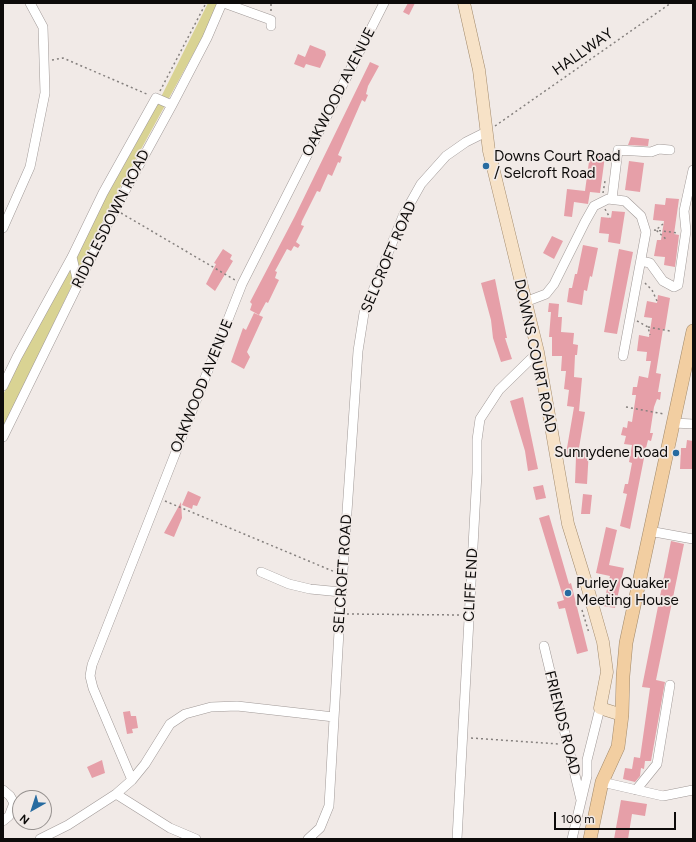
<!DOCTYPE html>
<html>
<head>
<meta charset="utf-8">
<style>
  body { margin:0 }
  #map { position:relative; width:696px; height:842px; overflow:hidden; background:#f1eae7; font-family:Figtree,sans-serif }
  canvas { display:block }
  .frame { position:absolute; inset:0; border:4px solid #0d0b0a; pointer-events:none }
  .north { position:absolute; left:12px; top:790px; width:40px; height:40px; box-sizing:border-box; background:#f1eae7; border:1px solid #96918f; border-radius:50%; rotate:219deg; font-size:11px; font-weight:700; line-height:16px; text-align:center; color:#0d0b0a }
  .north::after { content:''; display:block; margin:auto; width:14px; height:18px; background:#276ba0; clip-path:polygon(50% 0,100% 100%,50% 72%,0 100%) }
  .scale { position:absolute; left:554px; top:812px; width:122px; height:18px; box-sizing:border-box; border:2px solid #0d0b0a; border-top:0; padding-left:5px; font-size:12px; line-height:14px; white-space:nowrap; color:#0d0b0a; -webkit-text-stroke:3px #f1eae7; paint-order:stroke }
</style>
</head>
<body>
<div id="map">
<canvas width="696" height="842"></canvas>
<div class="frame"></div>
<div class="north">N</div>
<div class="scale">100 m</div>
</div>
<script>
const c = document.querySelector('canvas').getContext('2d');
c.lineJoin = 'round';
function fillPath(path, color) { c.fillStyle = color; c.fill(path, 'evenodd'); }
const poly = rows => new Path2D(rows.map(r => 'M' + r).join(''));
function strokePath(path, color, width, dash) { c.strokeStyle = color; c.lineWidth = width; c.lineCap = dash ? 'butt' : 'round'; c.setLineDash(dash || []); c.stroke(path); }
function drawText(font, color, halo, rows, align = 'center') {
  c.font = font + ' Figtree,sans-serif'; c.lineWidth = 3.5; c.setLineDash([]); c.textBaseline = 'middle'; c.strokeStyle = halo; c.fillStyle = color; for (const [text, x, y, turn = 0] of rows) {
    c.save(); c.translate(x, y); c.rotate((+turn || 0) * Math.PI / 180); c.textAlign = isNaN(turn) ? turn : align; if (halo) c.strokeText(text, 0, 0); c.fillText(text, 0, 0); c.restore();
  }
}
fillPath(poly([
  [208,3,218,3,203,36,110,206,3,429,3,395,20,358,105,194,158,103]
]), '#d9d393');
fillPath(poly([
  [408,3,415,3,409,15,403,12],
  [310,45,325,51,326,55,320,68,306,64,304,68,294,64,298,54,305,57],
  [370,62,379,66,368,86,366,94,368,95,365,102,362,100,338,155,342,157,340,163,338,162,332,176,328,174,320,192,317,191,302,221,301,225,304,226,296,242,300,245,298,248,294,246,291,251,287,249,275,271,277,272,275,278,279,280,268,303,266,302,259,315,250,310,252,304,250,302,295,216],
  [631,137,649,139,648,146,628,145],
  [590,154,605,156,600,193,590,192,588,204,574,202,572,217,564,216,567,189,585,191],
  [629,161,644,163,640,192,625,190],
  [666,198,679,199,674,234,679,235,675,267,664,265,665,257,654,256,657,240,661,240,664,221,653,220,655,204,665,205],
  [612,211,625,212,620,244,608,242,609,234,599,233,601,217,611,218],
  [552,236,563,241,554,259,543,253],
  [583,245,598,248,592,277,590,276,587,291,584,290,582,305,567,302,569,288,572,288,575,274,577,274],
  [223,249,232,255,230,259,233,261,215,291,206,284,216,264,214,263],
  [619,249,633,252,617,334,604,332],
  [495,279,507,338,505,338,512,359,501,362,493,338,491,320,481,283],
  [658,295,670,298,665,329,663,329,656,373,661,374,658,392,661,392,660,400,657,399,654,407,650,433,653,433,651,441,648,440,646,448,630,529,620,526,627,494,623,493,625,484,628,484,632,463,629,462,632,445,624,444,626,436,621,435,623,427,627,428,628,421,632,422,636,395,632,395,633,387,637,387,639,376,648,378,651,361,646,361,647,352,637,351,639,335,649,337,652,318,644,317,647,301,657,303],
  [549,303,559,304,558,317,562,317,561,332,574,333,573,344,578,345,577,355,575,355,574,377,582,378,579,411,585,412,579,448,589,449,587,484,575,483,576,457,564,456,563,448,567,448,574,407,567,406,569,390,564,389,566,371,561,371,562,356,552,356,552,337,549,337,551,312,548,312],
  [254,313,263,317,247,352,250,357,244,369,231,362,243,328,246,330],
  [523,397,538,469,528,471,525,451,510,401],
  [687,440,693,441,693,469,680,469,681,448,686,448],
  [543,485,546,498,536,500,533,487],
  [188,491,201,497,197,506,193,505,192,509,182,505],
  [583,494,592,495,590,514,581,514],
  [181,502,182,518,174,537,164,533],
  [549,515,569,584,571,583,588,651,577,654,565,608,559,609,557,602,564,600,539,518],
  [606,527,617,530,609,565,624,568,615,608,603,606,610,576,596,573],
  [671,541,684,544,656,680,665,682,651,761,645,761,644,769,641,768,640,776,635,782,623,779,625,768,632,769,634,757,640,758,650,688,642,687],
  [130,711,131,716,136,716,138,728,132,729,133,733,127,734,123,712],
  [102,760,105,773,92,778,87,767],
  [621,800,647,804,645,816,632,814,628,839,614,839]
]), '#e69fa8');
const minor = poly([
  [224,3,271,20,271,26],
  [612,199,618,150,651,152,659,149,670,150],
  [3,228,30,167,45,93,43,27,30,3],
  [72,257,78,283],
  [641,261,650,263,663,281,674,287,678,285,686,231,684,211,693,170],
  [525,302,546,294,554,284,585,222,594,206,608,199,625,201,641,216,646,232,623,356],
  [3,386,17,357,72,257,103,193,156,98,172,105],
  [674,423,693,424],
  [3,437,115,209,172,105,207,38,222,3],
  [649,531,693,539],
  [261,572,289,584,310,589,341,592],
  [544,646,581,800],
  [132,780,93,688,90,676,92,665,242,284,384,3],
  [602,782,663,796,693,790],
  [3,790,10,796,14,803,9,816,3,821],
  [636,790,657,764,670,685],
  [116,794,170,828,196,839],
  [40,839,68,825,116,794,132,780,145,764,170,724,185,714,211,707,237,706,334,717],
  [308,839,320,828,329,806,340,614,358,351,364,313,403,216,421,184,446,156,466,142,486,132],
  [457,839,477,473,477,440,480,419,499,390,538,352],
  [572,839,587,776,587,760,600,708]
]);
const major = poly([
  [464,3,479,70,489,151,538,352,568,524,588,589,603,642,607,672,600,708,622,715]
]);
const highway = poly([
  [590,839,602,782,618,747,622,715,623,676,626,643,693,331]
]);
strokePath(minor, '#a09997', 10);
strokePath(major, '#a28a6c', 13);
strokePath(highway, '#a28a6c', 14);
strokePath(poly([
  [271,11,271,3],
  [52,60,63,58,149,95],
  [160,91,206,3],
  [495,126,671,3],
  [603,193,605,181],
  [605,209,610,218],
  [121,213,235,280],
  [663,224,656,230,667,240],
  [654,230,678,233],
  [645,283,652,290,657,301],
  [637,321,648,327,650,335],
  [648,327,670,331],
  [626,407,664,414],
  [165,501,335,572],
  [582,610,589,633],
  [347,614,462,615],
  [471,738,559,744]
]), '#85807e', 1.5, [2, 3]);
strokePath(minor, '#fff', 9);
strokePath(major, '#f7e2c7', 12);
strokePath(highway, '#f2cea1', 13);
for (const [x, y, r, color] of [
  [486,166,4,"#276ba0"],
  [676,453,4,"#276ba0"],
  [568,593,4,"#276ba0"]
]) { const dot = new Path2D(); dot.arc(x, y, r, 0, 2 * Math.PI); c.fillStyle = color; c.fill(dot); strokePath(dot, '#f1eae7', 1.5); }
drawText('15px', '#0d0b0a', '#f1eae7', [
  ["HALLWAY",583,52,-35],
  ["OAKWOOD AVENUE",339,92,-63],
  ["RIDDLESDOWN ROAD",111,219,-63],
  ["SELCROFT ROAD",389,257,-67],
  ["DOWNS COURT ROAD",535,356,78],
  ["OAKWOOD AVENUE",202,386,-68],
  ["SELCROFT ROAD",343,574,-86],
  ["CLIFF END",471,585,-87],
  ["FRIENDS ROAD",562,723,76]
]);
drawText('15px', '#0d0b0a', '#f1eae7', [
  ["Downs Court Road",494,157],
  ["/ Selcroft Road",494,174],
  ["Sunnydene Road",668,453,"right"],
  ["Purley Quaker",576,584],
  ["Meeting House",576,601]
], 'left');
</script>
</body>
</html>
